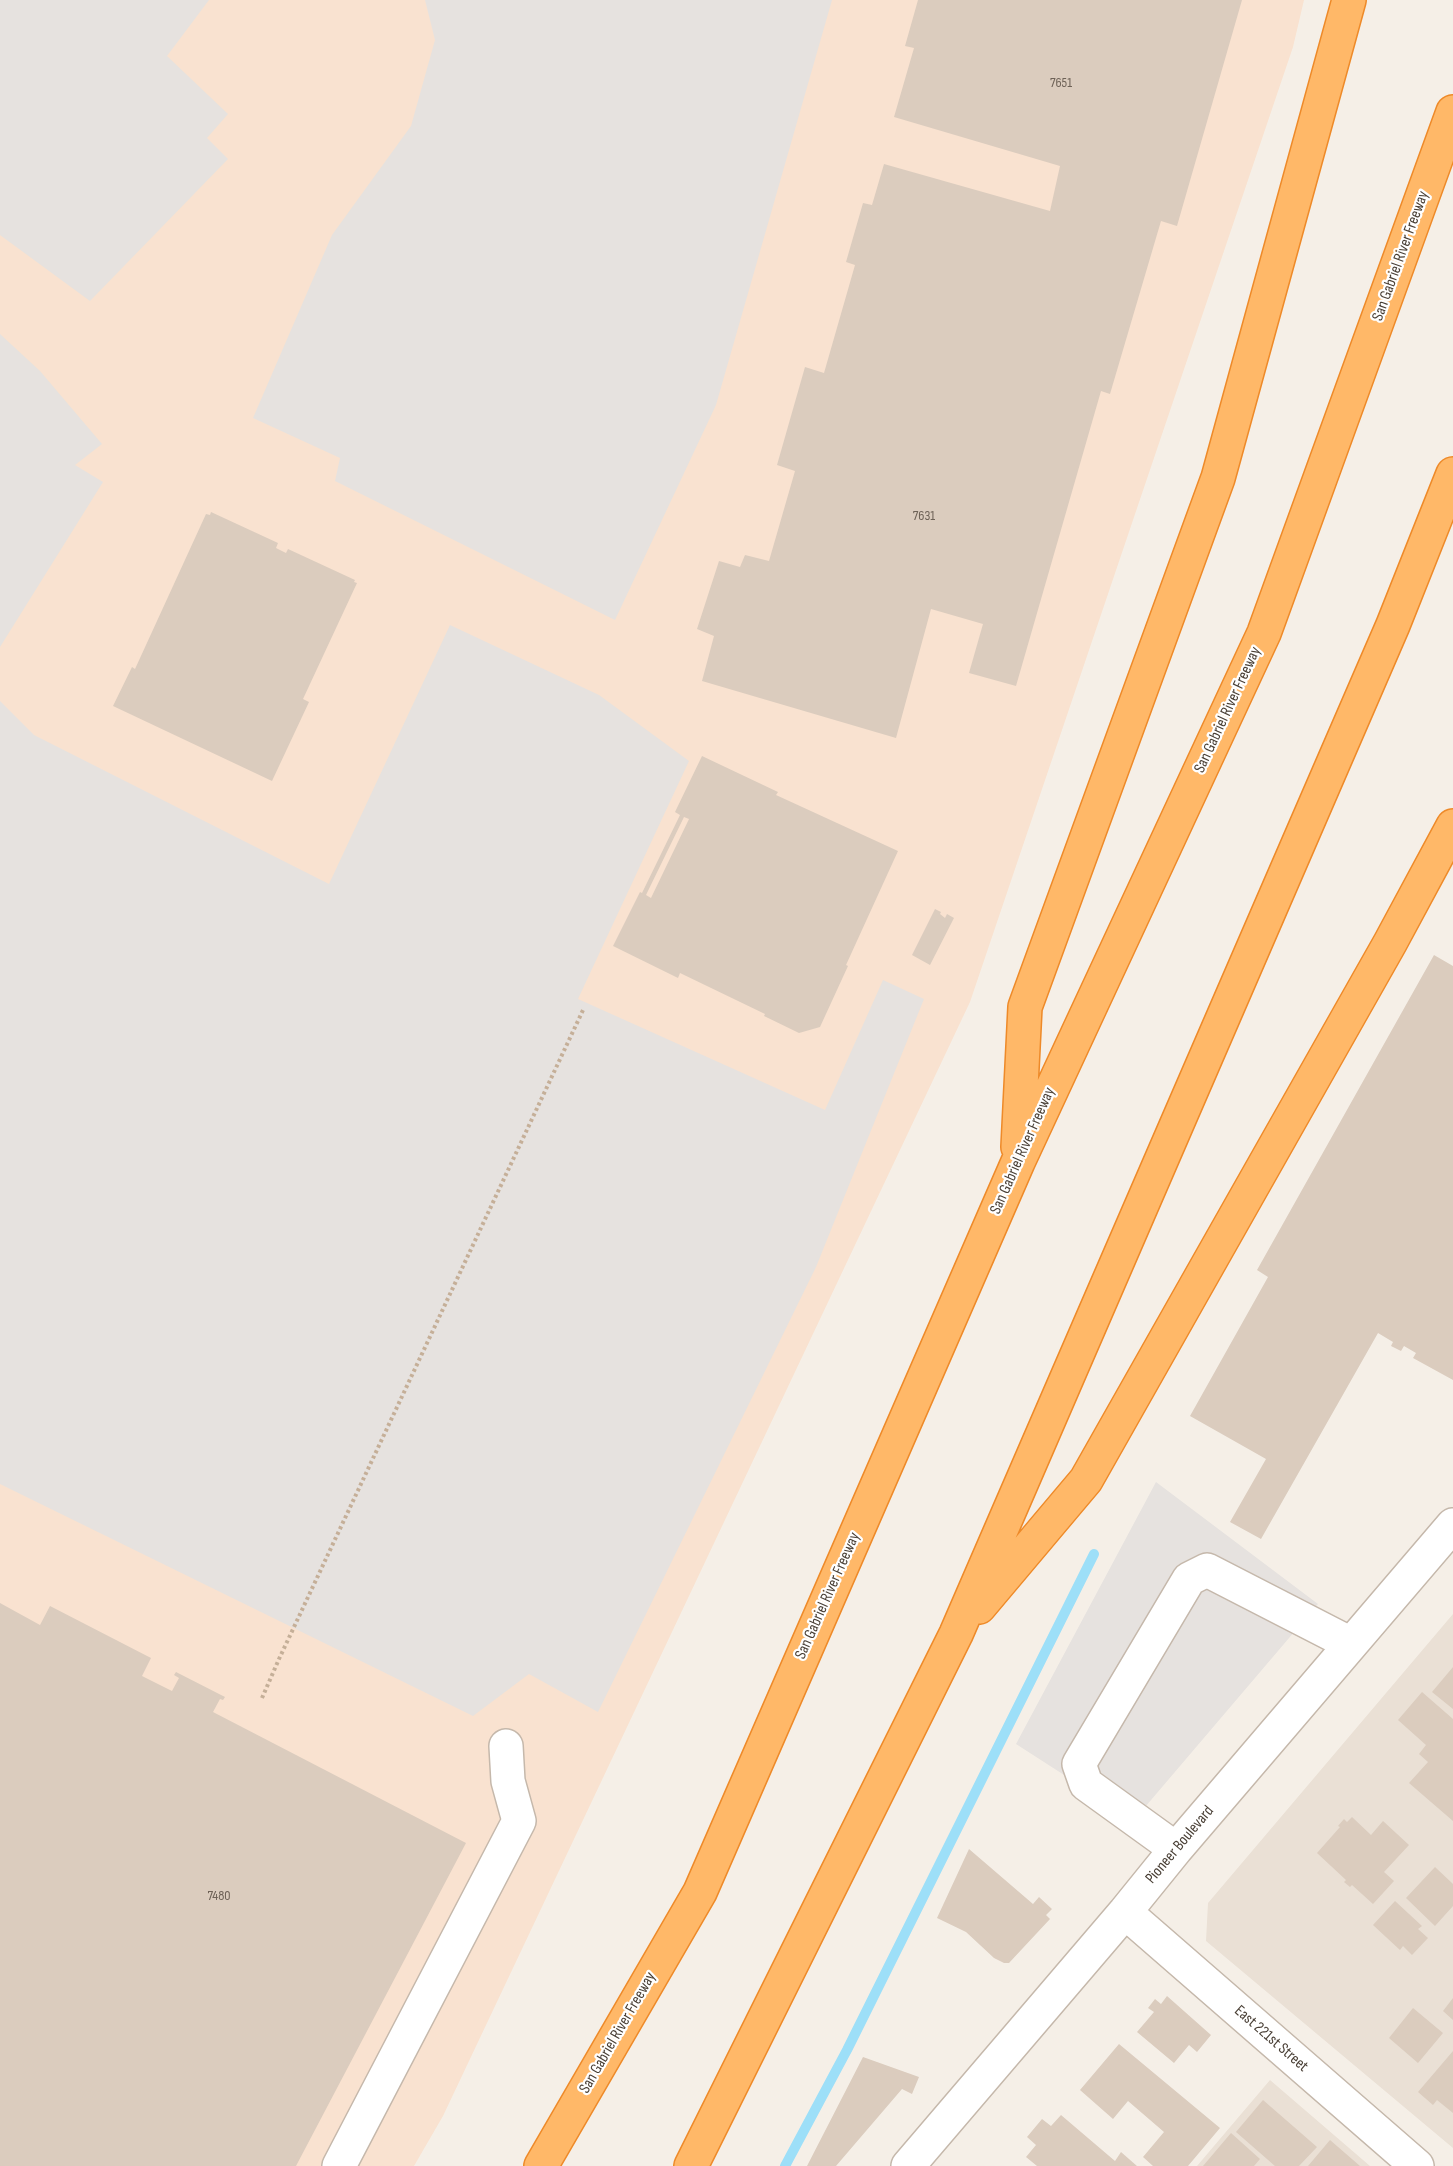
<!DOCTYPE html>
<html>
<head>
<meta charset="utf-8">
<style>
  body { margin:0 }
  canvas { display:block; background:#f5efe7 }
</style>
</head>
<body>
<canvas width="1453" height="2166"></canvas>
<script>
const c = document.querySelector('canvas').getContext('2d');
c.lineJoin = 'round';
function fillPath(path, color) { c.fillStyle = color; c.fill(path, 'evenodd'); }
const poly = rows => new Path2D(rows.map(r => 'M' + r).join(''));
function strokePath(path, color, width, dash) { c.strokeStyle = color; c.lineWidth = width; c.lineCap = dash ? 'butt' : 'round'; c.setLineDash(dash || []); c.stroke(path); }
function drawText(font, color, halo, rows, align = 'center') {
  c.font = font + ' "Sofia Sans Condensed",sans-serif'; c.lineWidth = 4.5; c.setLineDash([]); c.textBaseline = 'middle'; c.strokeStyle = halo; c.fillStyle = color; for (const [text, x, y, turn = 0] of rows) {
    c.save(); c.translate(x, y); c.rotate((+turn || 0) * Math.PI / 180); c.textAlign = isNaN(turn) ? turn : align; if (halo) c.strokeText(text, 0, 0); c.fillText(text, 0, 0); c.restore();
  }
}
fillPath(poly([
  [1453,1614,1453,2148,1206,1941,1208,1903],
  [1270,2080,1370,2166,1197,2166]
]), '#eae0d5');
fillPath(poly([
  [0,0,1304,0,1293,47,970,1002,443,2116,414,2166,0,2166]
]), '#f9e2d0');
fillPath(poly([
  [0,0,209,0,167,56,228,114,207,138,228,159,90,301,0,235],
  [425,0,832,0,716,405,615,620,335,481,340,458,253,418,332,235,411,126,435,40],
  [0,334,40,371,102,444,75,465,103,482,0,647],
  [450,625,599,695,689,761,578,999,825,1110,883,980,924,999,816,1267,598,1712,529,1674,473,1716,0,1484,0,701,34,735,329,884],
  [1156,1482,1318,1604,1134,1820,1016,1744]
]), '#e6e2df');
strokePath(poly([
  [785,2166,847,2050,1094,1554]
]), '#9ddff8', 10);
fillPath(poly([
  [918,0,1242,0,1177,226,1161,221,1110,394,1101,391,1016,686,969,673,983,624,931,609,896,738,702,681,714,636,697,629,719,561,740,567,745,555,769,561,795,471,777,465,805,367,824,373,855,265,846,262,863,203,872,205,884,164,1050,211,1060,166,894,117,914,48,905,46],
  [211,512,278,543,276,548,286,553,288,549,355,580,354,582,357,583,303,699,309,702,272,781,113,706,132,667,135,669,206,514,210,515],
  [702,756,778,792,776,795,898,851,846,965,848,966,820,1027,799,1033,764,1016,765,1014,680,973,678,978,613,946,640,892,642,893,680,815,675,812],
  [684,817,689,819,651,898,646,895],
  [935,909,941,912,940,914,945,918,947,914,954,918,930,965,912,955],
  [1434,955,1453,966,1453,1380,1413,1358,1416,1353,1404,1346,1401,1351,1391,1346,1393,1342,1378,1333,1261,1539,1230,1522,1266,1459,1190,1416,1268,1277,1257,1270],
  [0,1603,40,1625,50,1606,151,1658,142,1676,172,1691,179,1678,174,1675,176,1672,225,1697,223,1700,220,1699,213,1712,466,1843,296,2166,0,2166],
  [1453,1667,1453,1709,1432,1692],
  [1422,1692,1453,1719,1453,1821,1409,1783,1428,1762,1419,1754,1426,1745,1398,1720],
  [1352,1817,1371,1835,1383,1821,1409,1845,1384,1872,1394,1881,1373,1904,1352,1885,1350,1887,1344,1882,1346,1880,1317,1853,1340,1827,1338,1826,1344,1819,1347,1822],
  [969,1849,1033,1904,1039,1897,1052,1909,1046,1915,1050,1919,1009,1963,1004,1963,994,1958,966,1932,937,1918],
  [1435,1867,1453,1884,1453,1906,1435,1926,1406,1898],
  [1395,1901,1422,1926,1418,1929,1428,1938,1412,1955,1403,1946,1400,1950,1373,1925],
  [1167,1996,1211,2035,1197,2052,1189,2045,1174,2063,1137,2032,1154,2012,1148,2008,1155,1999,1161,2004],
  [1453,1998,1453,2020,1443,2011],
  [1413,2008,1443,2033,1418,2063,1389,2038],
  [1119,2044,1220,2128,1188,2166,1153,2166,1143,2157,1164,2132,1128,2101,1113,2119,1080,2090],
  [1453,2051,1453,2113,1437,2100,1433,2105,1418,2092],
  [863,2057,919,2077,912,2094,902,2089,836,2166,807,2166],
  [1263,2100,1317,2147,1299,2166,1275,2166,1236,2132],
  [1061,2115,1115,2161,1121,2152,1137,2166,1037,2166,1026,2157,1036,2145,1027,2137,1042,2119,1051,2126],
  [1231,2133,1260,2159,1254,2166,1203,2166],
  [1330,2140,1360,2166,1308,2166]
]), '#dbccbe');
const minor = poly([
  [1176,1849,1086,1784,1079,1764,1189,1579,1207,1570,1351,1644],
  [1125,1912,1417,2166],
  [339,2166,519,1821,508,1781,506,1746],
  [908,2166,1125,1912,1176,1849,1453,1525]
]);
const highway = poly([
  [1018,1147,1025,1007,1218,478,1349,0],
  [979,1607,1086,1480,1390,943,1453,826],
  [541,2166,700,1892,1018,1162,1264,633,1453,112],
  [691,2166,956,1634,1393,625,1453,474]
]);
strokePath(minor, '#c5b8ab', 36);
strokePath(highway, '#ee8a29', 36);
strokePath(poly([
  [262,1698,279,1659,584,1008]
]), '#c5af98', 4, [3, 3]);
strokePath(minor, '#fff', 33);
strokePath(highway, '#ffb868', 33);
drawText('14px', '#6e6257', null, [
  ["7651",1061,83],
  ["7631",924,516],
  ["7480",219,1896]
]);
drawText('16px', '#493f35', '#fff', [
  ["San Gabriel River Freeway",1401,256,-70],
  ["San Gabriel River Freeway",1228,710,-65],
  ["San Gabriel River Freeway",1023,1151,-66],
  ["San Gabriel River Freeway",828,1596,-66],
  ["Pioneer Boulevard",1180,1845,-50],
  ["San Gabriel River Freeway",618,2033,-60],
  ["East 221st Street",1271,2039,41]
]);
</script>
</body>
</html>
